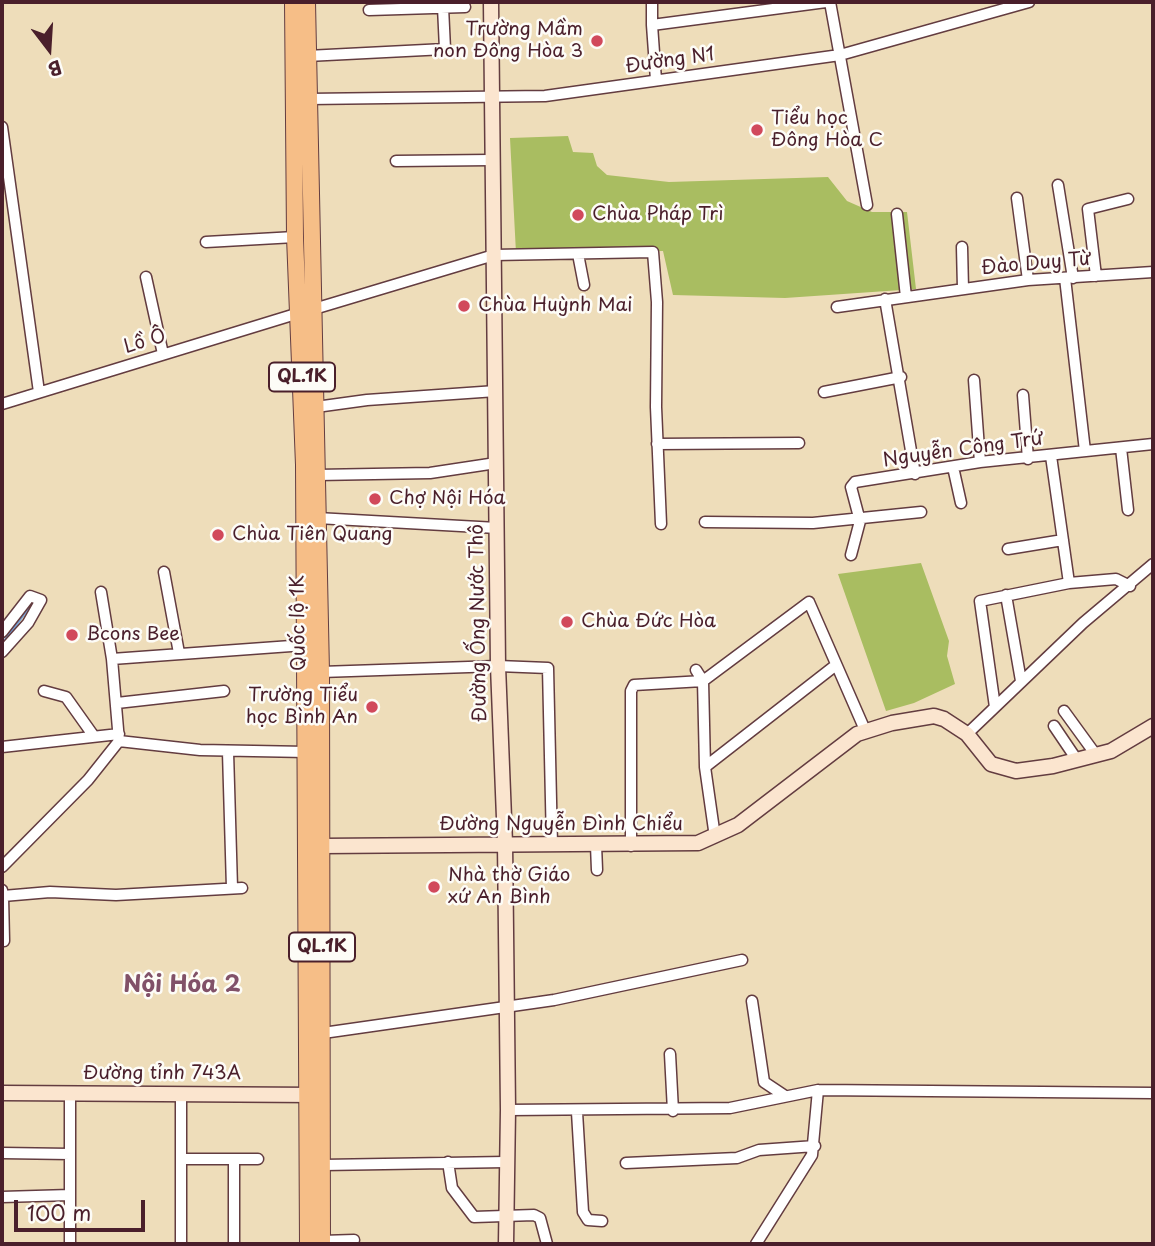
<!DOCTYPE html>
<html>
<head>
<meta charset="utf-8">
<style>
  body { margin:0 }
  #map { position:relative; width:1155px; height:1246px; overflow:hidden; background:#eeddba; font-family:"Playpen Sans",sans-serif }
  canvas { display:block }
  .frame { position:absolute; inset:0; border:4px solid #4a1f2b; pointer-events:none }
  .north { position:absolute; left:14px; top:14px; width:70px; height:70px; -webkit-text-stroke:5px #fdfcf7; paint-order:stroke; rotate:163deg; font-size:19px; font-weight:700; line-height:28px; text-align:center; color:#4a1f2b }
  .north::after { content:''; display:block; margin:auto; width:24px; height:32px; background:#4a1f2b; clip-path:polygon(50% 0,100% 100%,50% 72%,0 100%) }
  .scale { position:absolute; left:14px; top:1200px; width:131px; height:32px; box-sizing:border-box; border:4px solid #4a1f2b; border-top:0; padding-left:9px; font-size:21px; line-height:24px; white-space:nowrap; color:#4a1f2b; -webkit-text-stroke:5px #fdfcf7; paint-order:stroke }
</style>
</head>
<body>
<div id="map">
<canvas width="1155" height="1246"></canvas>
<div class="frame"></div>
<div class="north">B</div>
<div class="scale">100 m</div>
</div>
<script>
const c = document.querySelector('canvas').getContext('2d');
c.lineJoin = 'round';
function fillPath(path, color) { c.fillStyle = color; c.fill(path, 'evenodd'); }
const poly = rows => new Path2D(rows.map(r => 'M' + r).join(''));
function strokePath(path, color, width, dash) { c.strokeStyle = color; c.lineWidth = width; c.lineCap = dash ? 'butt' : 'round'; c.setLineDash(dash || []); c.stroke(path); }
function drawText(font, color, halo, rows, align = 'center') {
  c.font = font + ' "Playpen Sans",sans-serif'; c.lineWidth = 5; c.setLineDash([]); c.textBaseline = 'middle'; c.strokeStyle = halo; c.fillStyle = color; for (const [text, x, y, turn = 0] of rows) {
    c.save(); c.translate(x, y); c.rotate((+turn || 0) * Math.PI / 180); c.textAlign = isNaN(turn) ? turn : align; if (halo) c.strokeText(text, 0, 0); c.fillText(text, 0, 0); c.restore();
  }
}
fillPath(poly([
  [568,136,573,152,593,153,597,166,607,175,669,182,828,177,847,201,872,212,907,212,916,289,785,298,673,295,663,251,516,253,510,138],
  [921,563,949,641,947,656,955,684,914,703,886,711,838,574]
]), '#a9bd61');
strokePath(poly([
  [2,644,30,606]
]), '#72a1db', 2.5);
const street = poly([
  [652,2,652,25],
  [830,2,867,205],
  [369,10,465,7],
  [307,56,445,49,443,7],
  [656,80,652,25,826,2],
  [308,99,545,96,840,55,1029,2],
  [2,127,39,392],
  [396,161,491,160],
  [1058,185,1073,278],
  [1017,198,1028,280],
  [897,214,906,297],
  [206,242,295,237],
  [962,247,963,289],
  [578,254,584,285],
  [1096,276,1088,209,1128,199],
  [146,277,163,354],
  [1065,278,1085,451],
  [885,299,915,474],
  [837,307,1028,280,1153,272],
  [314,309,494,255,653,252,657,302,656,407,661,524],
  [974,380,980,462],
  [824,392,901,377],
  [1023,395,1028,459],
  [2,404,299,313],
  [316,407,367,400,496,391],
  [657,444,799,443],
  [1121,448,1128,510],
  [1051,456,1069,583],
  [953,467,961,503],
  [317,475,430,473,496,463],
  [317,518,497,528],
  [705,522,813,523,921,512],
  [1008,549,1063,540],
  [851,555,860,521,851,487,855,482,980,462,1153,444],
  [164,572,179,653],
  [101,592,112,659,119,741],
  [1006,595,1021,681],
  [2,632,30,596,41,600,28,623,2,652],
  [112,659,305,645],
  [696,670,703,681,705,767,715,837],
  [321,672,498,666,548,668,552,845],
  [44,691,66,697,93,735],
  [117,703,224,691],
  [995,707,980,601,1069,583,1116,579,1130,586],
  [1064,711,1096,755],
  [1054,726,1077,760],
  [967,734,1083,623,1153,564],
  [119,741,200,750,307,752],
  [2,747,119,734],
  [228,752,232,888],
  [705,767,836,665],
  [596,845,597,870],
  [631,846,631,691,634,685,703,681,809,602,865,730],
  [2,867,88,780,119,741],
  [2,890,3,896,50,892,116,895,242,888],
  [3,896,4,941],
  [752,1001,764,1082,785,1096],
  [323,1033,554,1000,742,960],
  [670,1054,673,1111],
  [70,1093,70,1244],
  [181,1094,181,1244],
  [508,1110,730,1108,818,1090,1153,1093],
  [577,1112,583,1212,588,1220,602,1221],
  [2,1153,70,1154],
  [181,1159,258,1159],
  [448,1162,452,1188,474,1217,534,1215,540,1218,547,1244],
  [626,1163,737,1158,759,1150,815,1146],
  [323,1165,506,1162],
  [2,1197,70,1195],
  [322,1241,354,1240],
  [234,1244,234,1159],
  [756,1244,812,1155,818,1090]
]);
const secondary = poly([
  [491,2,498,666,505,843,508,1110,506,1244],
  [322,846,698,843,738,825,857,734,892,723,934,716,944,719,967,734,991,764,1016,771,1053,766,1111,751,1153,726],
  [2,1093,317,1095]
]);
const primary = poly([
  [293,2,295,237,304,465,308,1244],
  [307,2,321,672,322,1244]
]);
strokePath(street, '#633c40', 13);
strokePath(secondary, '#633c40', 17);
strokePath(primary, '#633c40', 18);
strokePath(street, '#fff', 10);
strokePath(secondary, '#fbe5cf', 14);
strokePath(primary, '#f6be87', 16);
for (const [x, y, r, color] of [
  [597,41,7,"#d1495b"],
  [757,130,7,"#d1495b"],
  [578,215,7,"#d1495b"],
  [464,306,7,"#d1495b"],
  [375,499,7,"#d1495b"],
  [218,535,7,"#d1495b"],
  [567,622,7,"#d1495b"],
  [72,635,7,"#d1495b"],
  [372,707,7,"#d1495b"],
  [434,887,7,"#d1495b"]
]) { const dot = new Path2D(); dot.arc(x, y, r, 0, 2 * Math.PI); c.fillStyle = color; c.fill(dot); strokePath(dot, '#fdfcf7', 2.5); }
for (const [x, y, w] of [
  [302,377,66],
  [322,947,66]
]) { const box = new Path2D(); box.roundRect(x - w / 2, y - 14.5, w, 29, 5); c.fillStyle = '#fdfcf7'; c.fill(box); strokePath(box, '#4a1f2b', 2); }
drawText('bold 18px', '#4a1f2b', null, [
  ["QL.1K",302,377],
  ["QL.1K",322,947]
]);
drawText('19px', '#4a1f2b', '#fdfcf7', [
  ["Trường Mầm",583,30,"right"],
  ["non Đông Hòa 3",583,52,"right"],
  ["Tiểu học",771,119],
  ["Đông Hòa C",771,141],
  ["Chùa Pháp Trì",592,215],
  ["Chùa Huỳnh Mai",478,306],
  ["Chợ Nội Hóa",389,499],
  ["Chùa Tiên Quang",232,535],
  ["Chùa Đức Hòa",581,622],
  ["Bcons Bee",86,635],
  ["Trường Tiểu",358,696,"right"],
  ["học Bình An",358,718,"right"],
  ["Nhà thờ Giáo",448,876],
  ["xứ An Bình",448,898]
], 'left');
drawText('19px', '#4a1f2b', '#fdfcf7', [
  ["Đường N1",670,61,-8],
  ["Đào Duy Từ",1036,264,-5],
  ["Lồ Ô",145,342,-17],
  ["Nguyễn Công Trứ",963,450,-8],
  ["Quốc lộ 1K",299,623,-91],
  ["Đường Ống Nước Thô",479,623,-91],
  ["Đường Nguyễn Đình Chiểu",561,825],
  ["Đường tỉnh 743A",162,1074]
]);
drawText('bold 23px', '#815168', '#fdfcf7', [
  ["Nội Hóa 2",182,986]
]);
</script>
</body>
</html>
